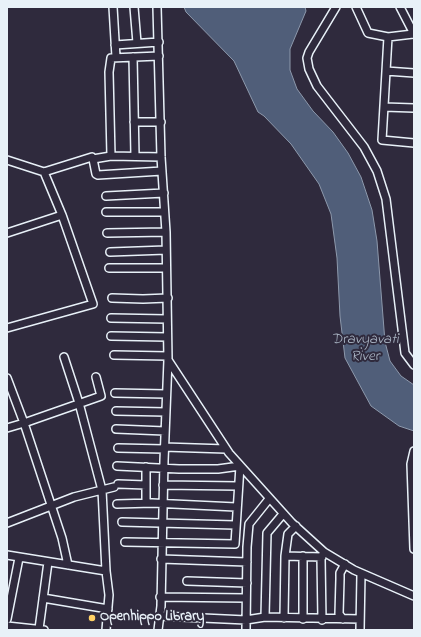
<!DOCTYPE html>
<html>
<head>
<meta charset="utf-8">
<style>
  body { margin:0 }
  #map { position:relative; width:421px; height:637px; overflow:hidden; background:#2f2a3d; font-family:"Indie Flower",sans-serif }
  canvas { display:block }
  .frame { position:absolute; inset:0; border:8px solid #e8f1f8; pointer-events:none }
</style>
</head>
<body>
<div id="map">
<canvas width="421" height="637"></canvas>
<div class="frame"></div>
</div>
<script>
const c = document.querySelector('canvas').getContext('2d');
c.lineJoin = 'round';
function fillPath(path, color) { c.fillStyle = color; c.fill(path, 'evenodd'); }
const poly = rows => new Path2D(rows.map(r => 'M' + r).join(''));
function strokePath(path, color, width, dash) { c.strokeStyle = color; c.lineWidth = width; c.lineCap = dash ? 'butt' : 'round'; c.setLineDash(dash || []); c.stroke(path); }
function drawText(font, color, halo, rows, align = 'center') {
  c.font = font + ' "Indie Flower",sans-serif'; c.lineWidth = 4; c.setLineDash([]); c.textBaseline = 'middle'; c.strokeStyle = halo; c.fillStyle = color; for (const [text, x, y, turn = 0] of rows) {
    c.save(); c.translate(x, y); c.rotate((+turn || 0) * Math.PI / 180); c.textAlign = isNaN(turn) ? turn : align; if (halo) c.strokeText(text, 0, 0); c.fillText(text, 0, 0); c.restore();
  }
}
const water = poly([
  [184,7,305,7,306,11,290,49,290,70,297,89,313,111,333,132,348,153,361,177,372,210,377,241,385,342,390,361,401,376,414,385,414,431,399,426,371,406,345,358,340,316,337,258,331,214,319,184,291,144,264,116,258,112,234,61,186,12,184,7]
]);
fillPath(water, '#505e79');
strokePath(water, '#8d99ac', 1);
const minor = poly([
  [113,7,116,57],
  [134,7,137,43],
  [157,7,161,157,166,232,168,360,164,461,161,606,158,630],
  [336,7,309,52,307,58,309,69,317,86,364,147,377,171,386,199,405,353,414,365],
  [356,7,368,33,388,37,413,34],
  [400,7,414,34],
  [388,37,382,140,414,143],
  [115,45,159,42],
  [133,57,135,156],
  [386,71,414,73],
  [384,107,414,108],
  [134,122,161,122],
  [111,156,109,72,111,58,159,56],
  [93,159,96,174,98,175,162,171],
  [7,160,44,172,92,157,93,159,111,156,161,157],
  [106,196,164,193],
  [106,212,164,212],
  [7,233,62,215],
  [107,233,166,232],
  [110,252,166,250],
  [109,268,166,268],
  [112,298,143,299,168,298],
  [111,318,167,319],
  [7,328,93,304,62,215,44,172],
  [111,336,167,337],
  [114,355,168,356],
  [64,357,79,403,102,490,106,571],
  [168,360,229,453,292,523,324,552,354,570,414,596],
  [7,378,24,423,7,428],
  [115,393,166,394],
  [116,411,166,412],
  [116,429,165,431],
  [164,447,226,449],
  [118,448,164,449],
  [414,451,411,464,414,549],
  [117,466,179,469,218,469,240,466,235,544,125,542],
  [146,467,146,503],
  [118,484,146,485],
  [163,485,238,486],
  [117,504,152,503,236,507],
  [122,522,235,525],
  [7,523,74,497,114,487],
  [296,526,288,534,285,556,322,557],
  [7,555,106,571,109,595,106,630],
  [161,559,247,562],
  [68,565,62,538,24,423,101,396,96,377],
  [187,581,247,583],
  [160,597,246,598],
  [43,598,108,609],
  [160,616,246,620,265,617,360,619],
  [265,617,267,533,283,514],
  [284,618,285,556],
  [7,619,19,558],
  [303,619,303,556],
  [343,619,339,614,340,579,340,573,345,564],
  [322,620,321,558,323,554],
  [7,626,44,630],
  [39,629,48,562],
  [246,630,247,547,249,524,269,499],
  [360,630,361,574]
]);
strokePath(minor, '#e8f1f8', 10);
strokePath(minor, '#2f2a3d', 7);
for (const [x, y, r, color] of [
  [92,618,4,"#ffd166"]
]) { const dot = new Path2D(); dot.arc(x, y, r, 0, 2 * Math.PI); c.fillStyle = color; c.fill(dot); strokePath(dot, '#2f2a3d', 1.5); }
drawText('bold 14px', '#e8f1f8', '#2f2a3d', [
  ["Openhippo Library",100,618]
], 'left');
drawText('italic 15px', '#abb6c5', '#2f2a3d', [
  ["Dravyavati",365,341],
  ["River",365,358]
]);
</script>
</body>
</html>
